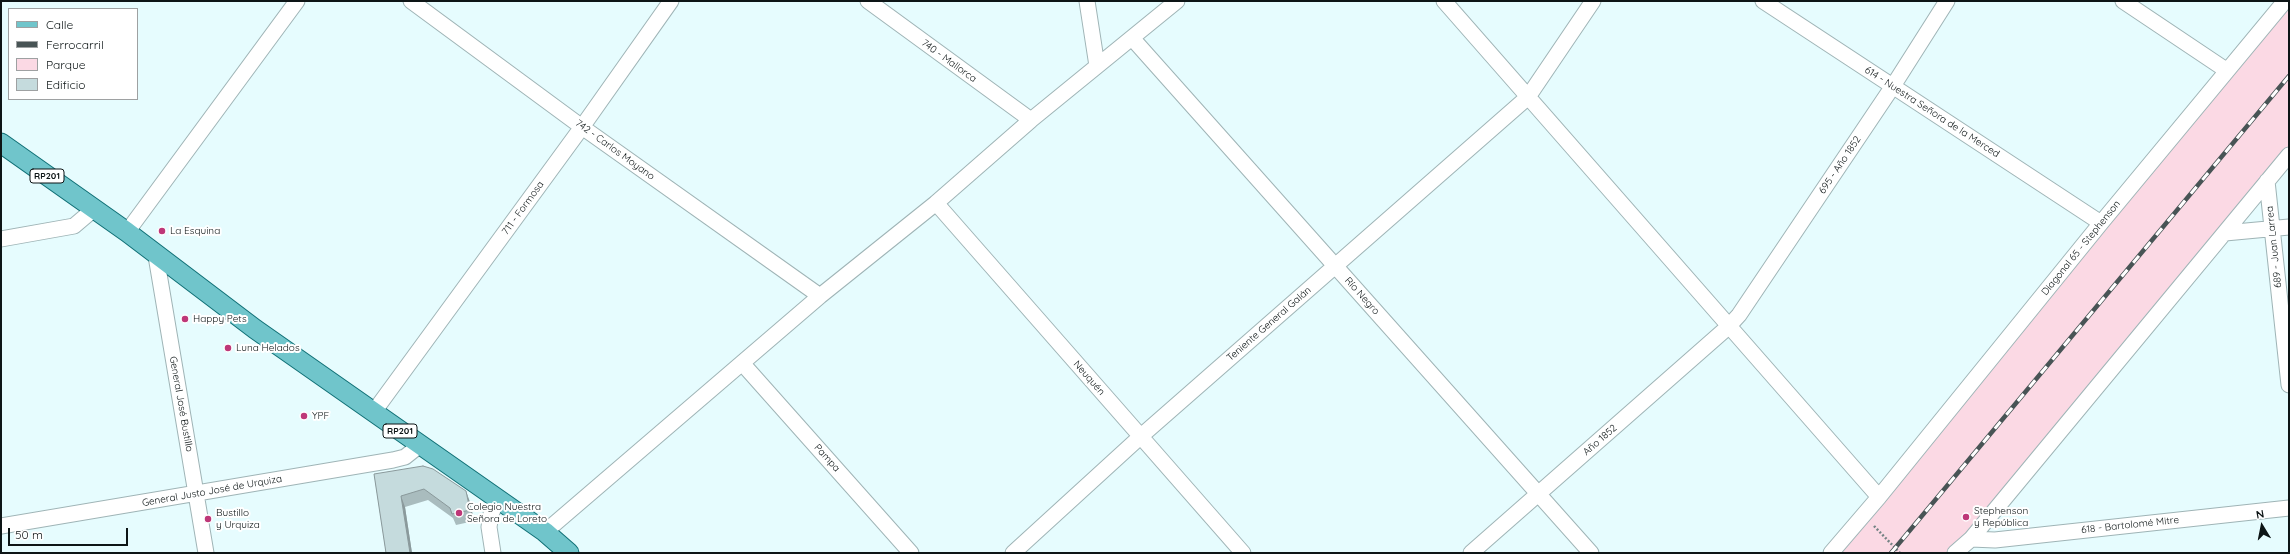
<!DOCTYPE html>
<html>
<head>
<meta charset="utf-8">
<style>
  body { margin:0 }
  #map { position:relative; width:2290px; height:554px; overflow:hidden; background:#e6fcfe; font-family:Quicksand,sans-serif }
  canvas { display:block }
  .frame { position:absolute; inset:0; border:2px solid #0d1516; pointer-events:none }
  .legend { position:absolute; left:8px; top:8px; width:130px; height:92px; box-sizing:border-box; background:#fff; border:1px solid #9ea1a2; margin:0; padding:5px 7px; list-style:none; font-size:12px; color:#0d1516 }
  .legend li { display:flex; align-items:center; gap:8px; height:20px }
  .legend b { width:20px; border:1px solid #9ea1a2 }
  .north { position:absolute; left:2242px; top:506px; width:40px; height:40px; -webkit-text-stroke:3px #fff; paint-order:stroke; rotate:350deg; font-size:11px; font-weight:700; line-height:16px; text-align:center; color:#0d1516 }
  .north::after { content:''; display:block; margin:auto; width:14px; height:18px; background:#0d1516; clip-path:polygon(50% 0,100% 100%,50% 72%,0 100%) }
  .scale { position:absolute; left:8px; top:528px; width:120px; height:18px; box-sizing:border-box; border:2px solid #0d1516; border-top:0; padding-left:5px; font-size:12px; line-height:14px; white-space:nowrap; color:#0d1516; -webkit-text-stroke:3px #fff; paint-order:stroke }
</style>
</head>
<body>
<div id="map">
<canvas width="2290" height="554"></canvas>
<div class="frame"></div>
<ul class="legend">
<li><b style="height:5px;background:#70c5cb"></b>Calle</li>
<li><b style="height:5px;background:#485455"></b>Ferrocarril</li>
<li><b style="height:11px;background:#fbd9e4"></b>Parque</li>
<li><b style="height:11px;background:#c5dbdd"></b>Edificio</li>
</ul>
<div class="north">N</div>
<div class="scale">50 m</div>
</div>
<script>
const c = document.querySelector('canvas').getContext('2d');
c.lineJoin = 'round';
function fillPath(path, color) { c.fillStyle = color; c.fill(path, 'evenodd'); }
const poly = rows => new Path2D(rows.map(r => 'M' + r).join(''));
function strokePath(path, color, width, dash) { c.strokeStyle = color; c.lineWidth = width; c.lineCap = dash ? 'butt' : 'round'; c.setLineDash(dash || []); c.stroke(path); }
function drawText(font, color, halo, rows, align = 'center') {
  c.font = font + ' Quicksand,sans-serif'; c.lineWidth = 4; c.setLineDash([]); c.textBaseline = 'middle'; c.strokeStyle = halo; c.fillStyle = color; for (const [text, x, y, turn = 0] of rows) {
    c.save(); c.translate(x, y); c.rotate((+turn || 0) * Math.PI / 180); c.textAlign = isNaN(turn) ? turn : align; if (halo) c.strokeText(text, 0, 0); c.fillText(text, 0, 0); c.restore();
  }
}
fillPath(poly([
  [2289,3,2289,152,1955,553,1831,553]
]), '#fbd9e4');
const minor = poly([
  [411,1,582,127,820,296],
  [868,1,1031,120],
  [1087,1,1097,66],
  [1444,1,1879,497],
  [1763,1,2101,223],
  [2123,1,2226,70],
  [1132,38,1591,553],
  [2267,181,2289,385],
  [936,203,1243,553],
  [127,232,297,1],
  [2225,233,2289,227],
  [1,239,74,226,94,209],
  [156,256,206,553],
  [742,363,911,553],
  [373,413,582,127,671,1],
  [1,526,393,460,405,457,420,445],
  [545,532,820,296,936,203,1031,120,1177,1],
  [1971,539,1995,540,2289,508],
  [493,553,489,527,491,514,498,499],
  [1013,553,1140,437,1528,97,1593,1],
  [1471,553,1728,327,1739,315,1893,86,1947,1],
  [1831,553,1879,497,2101,223,2285,1],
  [1955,553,1971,539,2289,155]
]);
const major = poly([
  [1,143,127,232,255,329,545,532,569,553]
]);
strokePath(minor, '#9fb4b6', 17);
strokePath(major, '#0f6f75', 21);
strokePath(poly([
  [1874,526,1900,553]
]), '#748384', 2.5, [2, 2]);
strokePath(minor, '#fff', 15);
strokePath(major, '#70c5cb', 19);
const rail = poly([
  [1891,553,2289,76]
]);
strokePath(rail, '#485455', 4.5);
strokePath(rail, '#fff', 3, [9]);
fillPath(poly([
  [374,474,470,502,474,521,456,525,453,518,428,500,405,507,412,553,386,553]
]), '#a9bcbe');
fillPath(poly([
  [466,491,470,502,474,521,470,510],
  [401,496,405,507,412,553,410,553]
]), '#8a999b');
const building = poly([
  [423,466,433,469,466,491,470,510,452,514,450,508,424,489,401,496,410,553,386,553,374,474,423,466]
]);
fillPath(building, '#c5dbdd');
strokePath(building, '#8a999b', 1);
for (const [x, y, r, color] of [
  [162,231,4,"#be3778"],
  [185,319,4,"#be3778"],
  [228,348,4,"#be3778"],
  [304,416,4,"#be3778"],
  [459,513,4,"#be3778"],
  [1966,517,4,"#be3778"],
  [208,519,4,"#be3778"]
]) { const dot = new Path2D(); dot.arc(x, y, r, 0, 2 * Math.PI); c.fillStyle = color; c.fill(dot); strokePath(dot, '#fff', 1.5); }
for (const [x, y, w] of [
  [47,176,34],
  [400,431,34]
]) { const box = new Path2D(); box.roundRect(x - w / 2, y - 7, w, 14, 3); c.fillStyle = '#fff'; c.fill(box); strokePath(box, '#0d1516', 1); }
drawText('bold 9px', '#0d1516', null, [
  ["RP201",47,176],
  ["RP201",400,431]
]);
drawText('10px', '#0d1516', '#fff', [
  ["740 - Mallorca",949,61,36],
  ["614 - Nuestra Señora de la Merced",1932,112,33],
  ["742 - Carlos Moyano",615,150,36],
  ["695 - Año 1852",1840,165,-56],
  ["711 - Formosa",523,208,-54],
  ["689 - Juan Larrea",2274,247,-96],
  ["Diagonal 65 - Stephenson",2081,248,-51],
  ["Río Negro",1362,296,48],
  ["Teniente General Galán",1269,324,-41],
  ["Neuquén",1089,378,49],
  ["General José Bustillo",181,404,80],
  ["Año 1852",1600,440,-41],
  ["Pampa",827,458,48],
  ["General Justo José de Urquiza",212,491,-10],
  ["618 - Bartolomé Mitre",2130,525,-6]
]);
drawText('10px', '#0d1516', '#fff', [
  ["La Esquina",170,231],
  ["Happy Pets",193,319],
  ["Luna Helados",236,348],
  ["YPF",312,416],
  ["Colegio Nuestra",467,507],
  ["Señora de Loreto",467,519],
  ["Stephenson",1974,511],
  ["y República",1974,523],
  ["Bustillo",216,513],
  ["y Urquiza",216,525]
], 'left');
</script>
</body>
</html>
